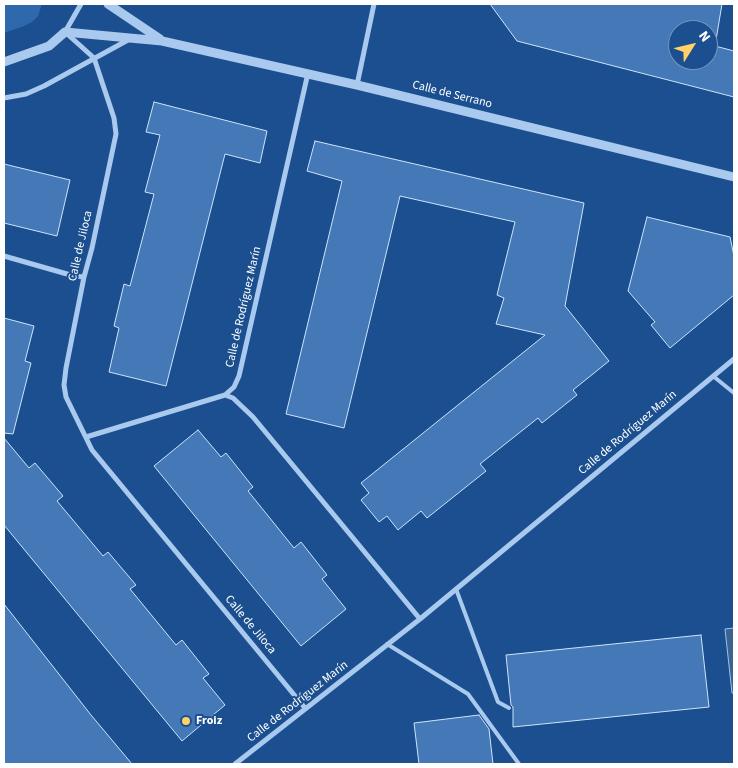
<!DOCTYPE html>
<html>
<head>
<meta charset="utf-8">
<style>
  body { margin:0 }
  #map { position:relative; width:738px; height:768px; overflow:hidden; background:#1b4f8f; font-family:"Source Sans 3",sans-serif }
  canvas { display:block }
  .frame { position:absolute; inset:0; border:5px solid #fff; pointer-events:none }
  .north { position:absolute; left:668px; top:20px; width:50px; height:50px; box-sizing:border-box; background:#1b4f8f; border:1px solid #7695bc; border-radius:50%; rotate:54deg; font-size:14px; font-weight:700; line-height:20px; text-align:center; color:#fff }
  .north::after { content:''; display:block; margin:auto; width:18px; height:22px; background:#ffd166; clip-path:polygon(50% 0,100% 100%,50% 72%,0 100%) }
</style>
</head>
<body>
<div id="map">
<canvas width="738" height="768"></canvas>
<div class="frame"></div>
<div class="north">N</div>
</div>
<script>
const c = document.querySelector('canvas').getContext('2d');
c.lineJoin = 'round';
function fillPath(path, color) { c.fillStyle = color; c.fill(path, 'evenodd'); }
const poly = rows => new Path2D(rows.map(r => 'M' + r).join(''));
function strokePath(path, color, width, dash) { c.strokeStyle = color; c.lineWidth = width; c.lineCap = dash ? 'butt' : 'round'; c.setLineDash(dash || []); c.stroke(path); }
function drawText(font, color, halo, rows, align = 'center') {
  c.font = font + ' "Source Sans 3",sans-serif'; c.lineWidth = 4; c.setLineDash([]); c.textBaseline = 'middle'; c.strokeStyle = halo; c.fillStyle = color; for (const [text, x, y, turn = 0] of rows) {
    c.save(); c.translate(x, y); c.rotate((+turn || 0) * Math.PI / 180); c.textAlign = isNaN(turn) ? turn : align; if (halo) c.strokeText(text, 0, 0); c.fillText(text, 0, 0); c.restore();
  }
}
fillPath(poly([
  [4,4,42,4,38,16,32,22,24,26,4,33]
]), '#2e69ad');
const water = poly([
  [734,628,734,693,732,693,725,629,734,628]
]);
fillPath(water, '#3c6290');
strokePath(water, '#9cc4f0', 1);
const building = poly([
  [490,4,722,4,715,46,734,51,734,97,517,41,490,4],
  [678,30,708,30,708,60,678,60,678,30],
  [154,102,267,131,260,163,225,154,166,386,109,372,119,328,114,326,124,284,130,286,154,194,145,192,160,135,146,132,154,102],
  [315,141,584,203,565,306,609,361,573,390,577,395,542,423,538,418,480,464,486,471,427,518,421,511,398,530,387,516,379,522,361,500,369,493,361,483,545,335,496,324,504,298,497,295,515,222,400,196,344,428,286,414,342,181,307,171,315,141],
  [4,164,70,180,57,236,4,223,4,164],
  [647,217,730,237,734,256,734,295,670,348,651,325,655,322,628,291,647,217],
  [4,318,34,326,25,361,31,363,13,434,4,433,4,318],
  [198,430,221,457,226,453,253,487,248,491,294,548,301,542,327,575,322,579,346,609,301,646,154,466,198,430],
  [4,438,29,468,35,463,63,496,57,501,103,556,108,552,136,585,130,589,176,645,182,640,209,674,203,678,225,705,182,741,4,525,4,438],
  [4,604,91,715,132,764,4,764,4,604],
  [701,635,709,707,513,727,513,707,511,705,506,655,701,635],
  [479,715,489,729,493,764,419,764,414,723,479,715]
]);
fillPath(building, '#4478b7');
strokePath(building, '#cfe3fa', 1);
strokePath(poly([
  [713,376,734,393],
  [456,589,498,702,509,708],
  [387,644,468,694,519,764]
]), '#a9c9ee', 4);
strokePath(poly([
  [81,4,65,32,94,58,114,118,116,134,92,248,84,277,66,368,64,385,66,397,92,450,305,708],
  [357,85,374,4],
  [4,98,26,94,44,86,128,40],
  [4,256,74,276,84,277],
  [225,395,233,398,253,417,420,619],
  [86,437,225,395,234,387,239,376,308,73],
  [235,764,420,619,734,359]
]), '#a9c9ee', 5);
strokePath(poly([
  [108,4,160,39],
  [4,62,49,46,65,32,162,41,357,85,734,177]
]), '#a9c9ee', 9);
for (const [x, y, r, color] of [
  [186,721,5,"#ffd166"]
]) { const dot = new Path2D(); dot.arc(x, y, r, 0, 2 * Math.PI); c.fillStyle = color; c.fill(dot); strokePath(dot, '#1b4f8f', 2); }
drawText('12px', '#fff', '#1b4f8f', [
  ["Calle de Serrano",452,95,14],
  ["Calle de Jiloca",81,246,-77],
  ["Calle de Rodríguez Marín",244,307,-77],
  ["Calle de Rodríguez Marín",628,433,-40],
  ["Calle de Jiloca",250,625,50],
  ["Calle de Rodríguez Marín",298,702,-38]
]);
drawText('bold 12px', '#fff', '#1b4f8f', [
  ["Froiz",196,721]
], 'left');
</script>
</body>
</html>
